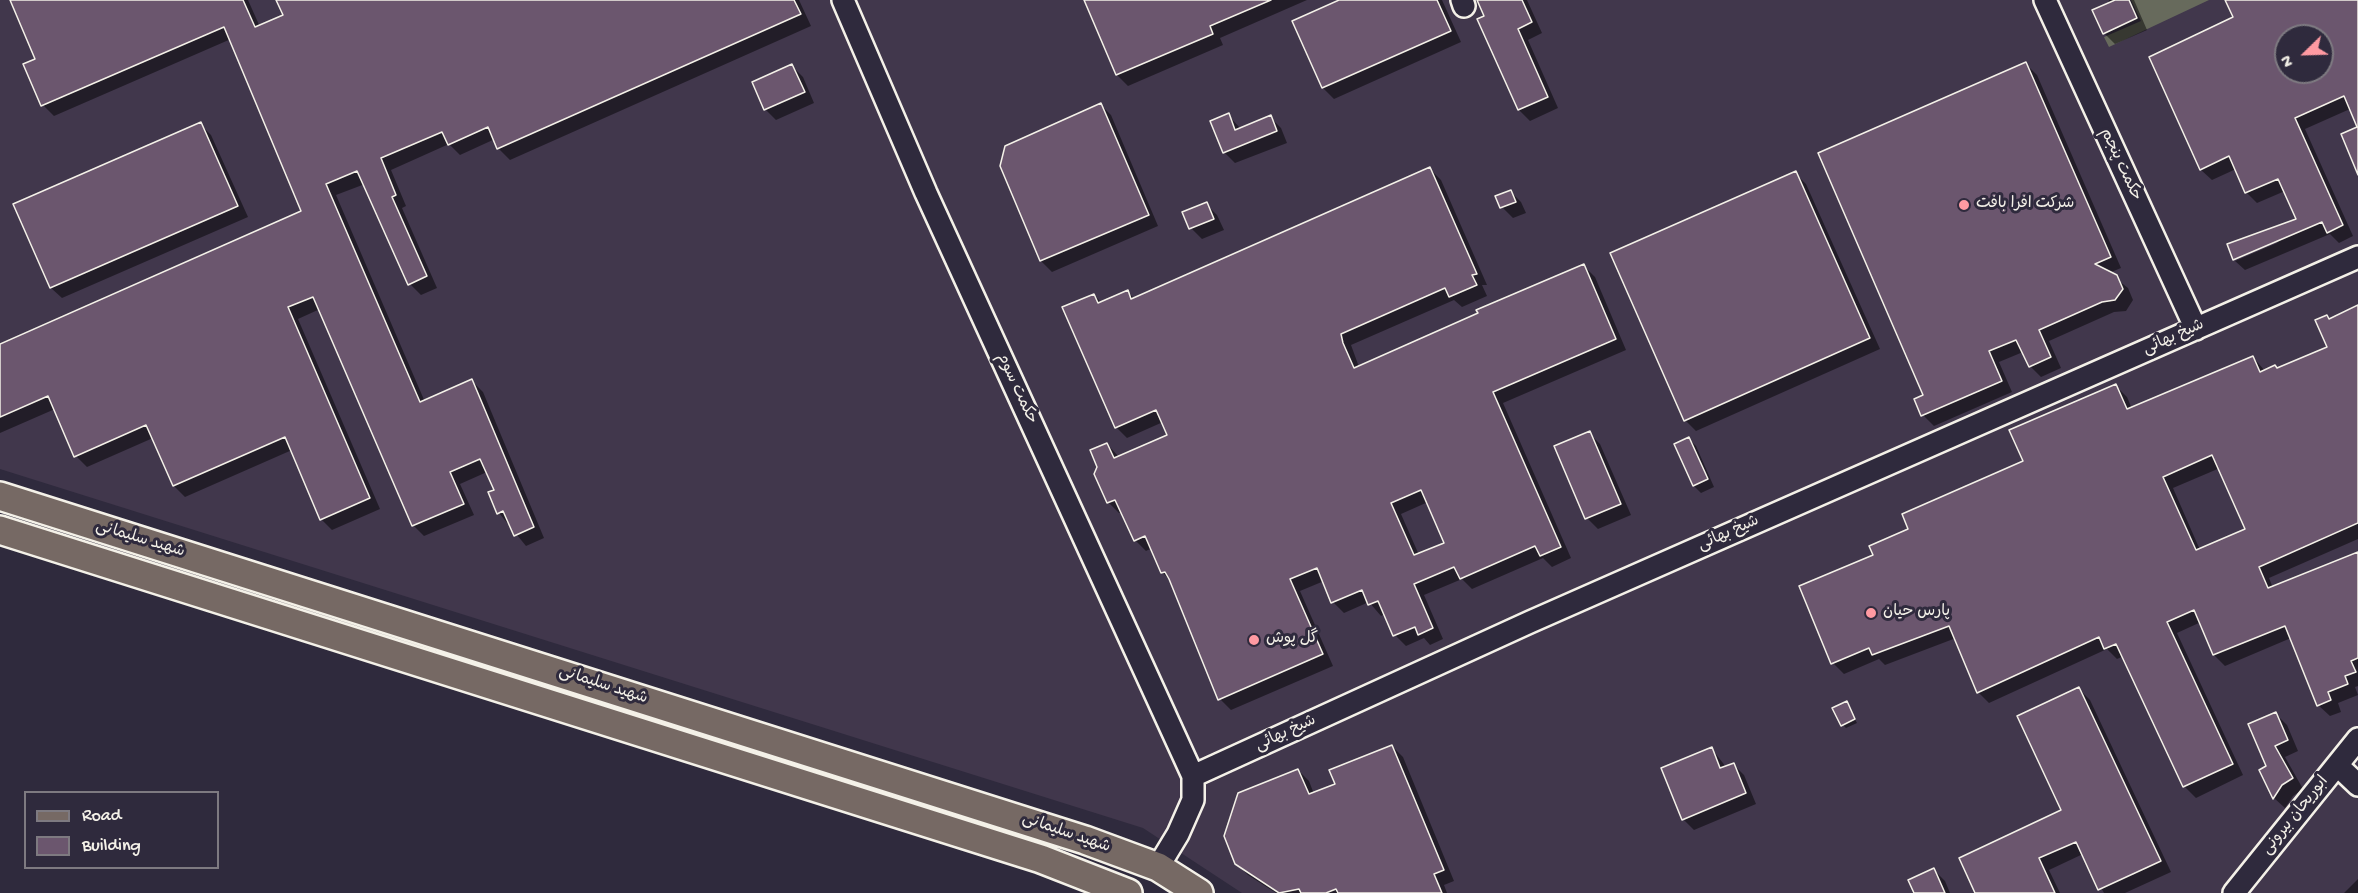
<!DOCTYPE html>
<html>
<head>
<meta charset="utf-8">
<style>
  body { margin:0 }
  #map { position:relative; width:2358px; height:893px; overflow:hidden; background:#2f2a3d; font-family:"Gochi Hand",sans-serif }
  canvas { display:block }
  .legend { position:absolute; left:24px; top:791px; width:195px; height:78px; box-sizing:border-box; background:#2f2a3d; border:2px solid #7e7a81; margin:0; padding:8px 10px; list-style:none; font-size:18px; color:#f4f1e8 }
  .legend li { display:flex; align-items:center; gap:12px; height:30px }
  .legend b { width:30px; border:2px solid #7e7a81 }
  .north { position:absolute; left:2274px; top:24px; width:60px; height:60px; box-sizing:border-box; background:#2f2a3d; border:2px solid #7e7a81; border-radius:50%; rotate:247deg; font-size:16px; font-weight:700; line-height:24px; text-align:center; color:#f4f1e8 }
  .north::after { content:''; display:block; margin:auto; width:21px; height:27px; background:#ff9aa2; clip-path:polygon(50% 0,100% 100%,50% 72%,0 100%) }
</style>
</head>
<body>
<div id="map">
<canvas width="2358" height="893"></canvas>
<ul class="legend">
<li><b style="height:8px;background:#766964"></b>Road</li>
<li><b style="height:16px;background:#6b566e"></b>Building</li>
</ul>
<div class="north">N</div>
</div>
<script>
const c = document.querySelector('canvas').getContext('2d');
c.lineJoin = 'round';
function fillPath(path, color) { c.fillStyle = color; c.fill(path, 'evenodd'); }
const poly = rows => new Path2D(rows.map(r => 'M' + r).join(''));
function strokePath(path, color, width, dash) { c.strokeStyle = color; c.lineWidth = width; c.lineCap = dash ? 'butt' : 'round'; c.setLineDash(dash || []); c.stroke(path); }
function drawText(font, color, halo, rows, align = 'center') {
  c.font = font + ' "Gochi Hand","Playpen Sans Arabic",sans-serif'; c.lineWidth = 6; c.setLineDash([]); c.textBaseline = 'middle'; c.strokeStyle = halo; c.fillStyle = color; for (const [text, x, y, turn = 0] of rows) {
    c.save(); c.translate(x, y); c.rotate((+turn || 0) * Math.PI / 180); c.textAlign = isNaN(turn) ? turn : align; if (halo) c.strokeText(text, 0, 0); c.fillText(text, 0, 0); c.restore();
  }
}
fillPath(poly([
  [0,0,2358,0,2358,893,1242,893,1143,828,0,469],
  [2286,36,2322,36,2322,72,2286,72]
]), '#41374c');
fillPath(poly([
  [2131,0,2209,0,2109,47,2104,37,2141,21]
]), '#676a5c');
fillPath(poly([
  [11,0,248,0,260,27,285,16,278,0,799,0,811,26,510,160,499,149,495,139,460,155,449,144,391,170,406,206,402,208,437,288,421,295,410,284,365,184,336,195,425,402,472,381,483,392,544,538,526,546,499,513,496,491,487,472,460,484,474,515,424,536,413,525,320,309,298,319,380,509,332,530,321,519,292,450,185,497,174,486,153,438,87,467,76,456,55,409,0,433,0,346,303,212,231,39,54,116,43,105,37,59],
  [1085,0,1307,0,1220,38,1223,45,1128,86,1117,75],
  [1343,0,1442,0,1461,42,1334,99,1323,88,1294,22],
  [1478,0,1527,0,1542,33,1528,40,1558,108,1530,121,1519,110],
  [2109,0,2134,0,2147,30,2115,44,2104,33],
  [2227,0,2358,0,2358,126,2350,109,2305,129,2353,236,2339,243,2330,234,2245,270,2235,261,2277,243,2298,220,2285,191,2257,203,2246,192,2236,169,2212,180,2201,170,2151,58,2235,18],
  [2286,36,2322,36,2322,72,2286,72],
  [2026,64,2037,75,2121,268,2109,273,2128,288,2133,300,2126,311,2114,312,2049,341,2061,368,2041,377,2030,366,2023,352,1999,362,2012,392,1934,426,1923,415,1925,396],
  [792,66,803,77,814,103,776,120,765,109],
  [1100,104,1111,115,1158,226,1052,272,1041,261,1001,166,1052,127,1052,125],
  [1228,115,1241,129,1270,117,1281,128,1287,143,1235,163,1224,152],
  [200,124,211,135,248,217,62,298,51,288],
  [1430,169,1441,180,1487,285,1482,285,1487,296,1462,307,1454,300,1351,345,1359,367,1584,266,1595,277,1626,350,1503,403,1571,558,1552,567,1543,558,1472,589,1462,579,1424,595,1443,639,1430,645,1424,638,1406,646,1395,635,1385,614,1381,616,1369,602,1344,613,1333,602,1324,581,1300,591,1333,666,1231,710,1220,699,1172,582,1162,572,1152,548,1146,551,1135,540,1123,512,1119,513,1108,502,1107,444,1119,457,1169,436,1163,422,1127,438,1116,427,1094,295,1102,303,1128,292,1135,299],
  [1428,502,1446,543,1419,555,1401,514],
  [1795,173,1806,184,1880,349,1696,431,1685,420],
  [1510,191,1521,202,1526,213,1513,218,1502,207],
  [1206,204,1217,215,1224,230,1202,239,1191,228],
  [2327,316,2330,320,2358,322,2358,539,2269,578,2273,588,2358,553,2358,686,2355,687,2358,695,2338,703,2341,712,2330,716,2318,705,2291,638,2225,666,2214,655,2201,622,2177,633,2243,775,2196,798,2185,787,2124,656,2117,659,2107,649,1989,703,1978,692,1956,638,1885,665,1879,659,1844,674,1833,663,1875,556,1910,530,2024,461,2116,386,2127,397,2132,409,2253,357,2265,371,2278,370,2329,347],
  [2220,468,2247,530,2200,550,2173,488],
  [1589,433,1600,444,1631,515,1598,529,1587,518],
  [1689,439,1696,446,1714,487,1701,493,1694,486],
  [2079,689,2090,700,2171,872,2125,893,2104,893,2083,854,2049,870,2060,893,1977,893,2063,811],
  [1846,703,1857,723,1846,728,1843,725],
  [2276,714,2287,725,2298,751,2285,757,2303,789,2293,796,2285,808,2274,798,2261,771,2268,767],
  [1392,746,1403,757,1454,881,1444,885,1447,893,1276,893,1248,875,1236,863,1298,770,1309,781,1314,794,1337,785],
  [1712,749,1726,767,1733,764,1744,775,1756,804,1694,830,1683,819],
  [1934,870,1945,881,1950,893,1915,893],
  [2358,879,2358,893,2344,893]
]), '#0007');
const building = poly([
  [10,0,243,0,255,27,283,15,276,0,794,0,801,14,497,149,488,127,448,145,442,132,381,158,396,195,392,197,427,276,408,285,357,171,326,184,420,402,472,379,534,527,514,536,503,511,497,514,488,492,494,490,480,459,450,472,464,504,412,526,313,297,288,307,370,498,320,520,285,437,173,486,146,425,74,457,48,396,0,417,0,344,301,211,224,27,41,106,23,64,35,59,10,0],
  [1084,0,1271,0,1210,26,1213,34,1116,75,1084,0],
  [1339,0,1437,0,1451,31,1322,88,1292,21,1339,0],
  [1477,0,1522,0,1532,22,1518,29,1548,97,1518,110,1477,19,1484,16,1477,0],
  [2115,0,2129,0,2137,18,2103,34,2092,10,2115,0],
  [2225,0,2358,0,2358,175,2341,134,2357,127,2344,96,2295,118,2343,225,2327,233,2322,222,2233,260,2227,244,2296,219,2278,179,2245,193,2229,156,2200,170,2149,57,2233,17,2225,0],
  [2286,36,2322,36,2322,72,2286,72,2286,36],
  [2026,62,2111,257,2095,264,2117,275,2123,289,2115,300,2102,302,2039,330,2051,357,2029,367,2016,340,1989,351,2002,381,1921,416,1914,399,1923,395,1818,153,2026,62],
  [792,64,805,92,764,110,752,82,792,64],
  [1101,103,1149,215,1040,261,1000,166,1005,146,1101,103],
  [1229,113,1235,130,1271,115,1277,131,1223,153,1210,121,1229,113],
  [201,122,238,206,50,288,13,204,201,122],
  [1430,167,1477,274,1472,275,1477,285,1449,297,1445,288,1341,334,1343,343,1354,368,1478,313,1476,310,1584,264,1616,339,1493,392,1561,547,1540,556,1535,546,1460,579,1454,567,1414,584,1433,628,1418,635,1415,627,1393,636,1378,601,1368,605,1362,590,1331,603,1317,568,1290,579,1323,654,1218,700,1169,579,1165,572,1161,573,1145,536,1134,541,1115,500,1107,503,1094,474,1097,467,1090,450,1107,443,1114,458,1167,435,1156,410,1115,428,1062,307,1094,294,1098,303,1128,290,1131,299,1430,167],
  [1421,490,1444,543,1414,555,1391,503,1421,490],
  [1796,171,1870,338,1684,421,1610,253,1796,171],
  [1511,190,1516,202,1500,208,1495,196,1511,190],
  [1207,202,1214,219,1189,229,1182,212,1207,202],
  [2358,305,2358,523,2259,567,2268,588,2358,552,2358,658,2351,661,2356,672,2345,676,2348,684,2328,692,2331,700,2317,706,2285,626,2213,655,2194,610,2167,622,2233,764,2183,787,2116,644,2104,649,2099,637,1977,693,1949,626,1872,655,1869,648,1831,664,1799,586,1873,555,1869,546,1908,529,1902,514,2023,461,2009,430,2116,384,2127,409,2253,356,2260,372,2275,365,2277,368,2327,347,2315,320,2327,315,2329,319,2358,305],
  [2212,455,2245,529,2196,550,2163,477,2212,455],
  [1590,431,1621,504,1585,519,1554,446,1590,431],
  [1689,437,1708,479,1693,486,1674,444,1689,437],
  [2079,687,2161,861,2098,890,2076,842,2039,858,2055,893,1975,893,1959,858,2061,810,2017,716,2079,687],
  [1847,701,1855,719,1841,726,1832,708,1847,701],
  [2276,712,2288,740,2275,746,2293,778,2282,785,2273,799,2259,770,2266,766,2248,724,2276,712],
  [1392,745,1444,870,1434,874,1442,893,1338,893,1336,889,1326,893,1301,893,1299,889,1279,893,1235,864,1224,836,1238,793,1298,769,1309,794,1335,784,1329,770,1392,745],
  [1712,747,1720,768,1734,763,1746,793,1682,820,1661,768,1712,747],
  [1934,868,1945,893,1914,893,1908,880,1934,868]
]);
fillPath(building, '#6b566e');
strokePath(building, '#f4f1e8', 1.5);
const minor = poly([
  [843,0,926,193,1193,776,1193,800,1178,834,1158,867],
  [1462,0,1464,6],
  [2045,0,2196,329],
  [2337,765,2358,785],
  [1193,776,1530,622,2358,257],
  [2234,893,2358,739]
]);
const major = poly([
  [0,496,1085,840,1158,867,1199,893],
  [0,530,1041,859,1128,893]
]);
strokePath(minor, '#f4f1e8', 26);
strokePath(major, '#f4f1e8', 32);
strokePath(minor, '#2f2a3d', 21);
strokePath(major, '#766964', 27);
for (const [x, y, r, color] of [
  [1964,205,6,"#ff9aa2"],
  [1871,613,6,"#ff9aa2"],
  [1254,640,6,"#ff9aa2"]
]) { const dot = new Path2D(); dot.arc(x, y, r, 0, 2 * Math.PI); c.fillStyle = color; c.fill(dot); strokePath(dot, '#2f2a3d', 2); }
drawText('16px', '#f4f1e8', '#2f2a3d', [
  ["حکمت پنجم",2120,165,65],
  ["شیخ بهائی",2174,338,-24],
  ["حکمت سوم",1016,389,65],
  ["شیخ بهائی",1729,534,-24],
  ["شهید سلیمانی",140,540,17],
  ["شهید سلیمانی",603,686,18],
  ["شیخ بهائی",1286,734,-25],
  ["ابوریحان بیرونی",2296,816,-51],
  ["شهید سلیمانی",1066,834,19]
]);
drawText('16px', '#f4f1e8', '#2f2a3d', [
  ["شرکت افرا بافت",1976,205],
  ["پارس حیان",1883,613],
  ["گل پوش",1266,640]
], 'left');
</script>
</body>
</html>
